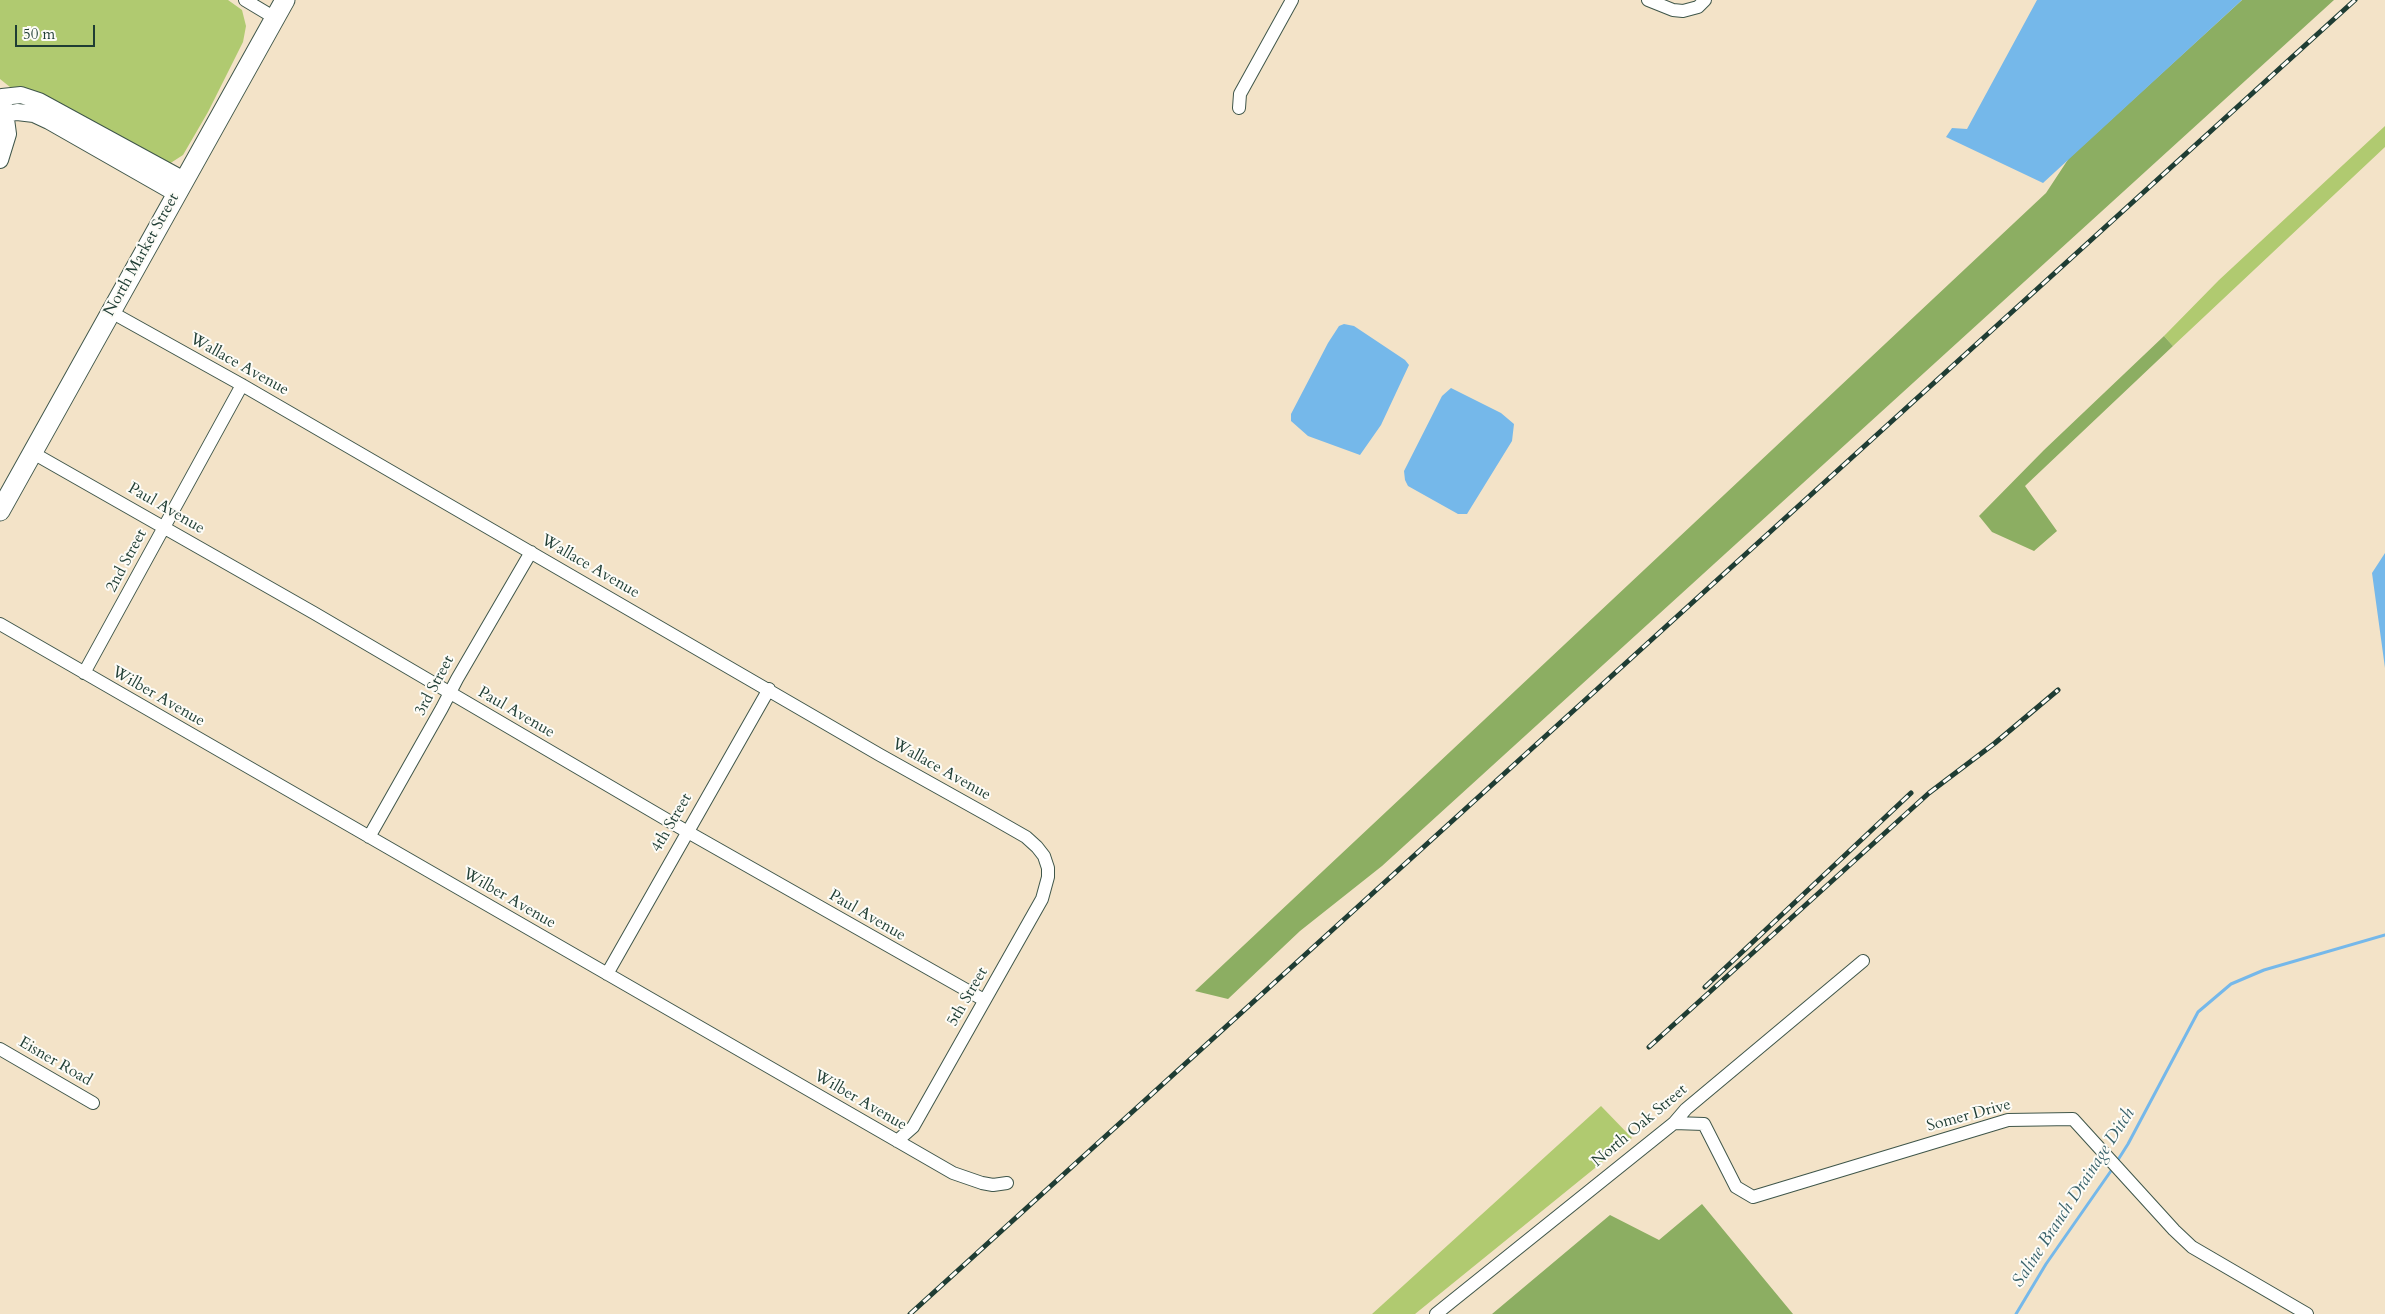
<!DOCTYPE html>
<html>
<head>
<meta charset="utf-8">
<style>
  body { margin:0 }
  #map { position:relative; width:2385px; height:1314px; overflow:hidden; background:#f3e3c8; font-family:Cardo,serif }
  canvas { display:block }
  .scale { position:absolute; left:15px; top:25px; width:80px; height:22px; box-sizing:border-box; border:2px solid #1f3d34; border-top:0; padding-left:6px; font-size:15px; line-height:18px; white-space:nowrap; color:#1f3d34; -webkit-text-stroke:4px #fdfcf7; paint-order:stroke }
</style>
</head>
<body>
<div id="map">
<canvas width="2385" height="1314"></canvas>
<div class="scale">50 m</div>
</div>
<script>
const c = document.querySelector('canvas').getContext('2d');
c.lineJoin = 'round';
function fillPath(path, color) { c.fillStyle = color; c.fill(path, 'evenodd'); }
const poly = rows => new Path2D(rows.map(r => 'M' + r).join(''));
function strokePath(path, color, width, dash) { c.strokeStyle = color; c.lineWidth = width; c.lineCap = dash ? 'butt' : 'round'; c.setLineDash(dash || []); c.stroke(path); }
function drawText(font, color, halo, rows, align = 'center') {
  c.font = font + ' Cardo,serif'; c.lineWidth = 4; c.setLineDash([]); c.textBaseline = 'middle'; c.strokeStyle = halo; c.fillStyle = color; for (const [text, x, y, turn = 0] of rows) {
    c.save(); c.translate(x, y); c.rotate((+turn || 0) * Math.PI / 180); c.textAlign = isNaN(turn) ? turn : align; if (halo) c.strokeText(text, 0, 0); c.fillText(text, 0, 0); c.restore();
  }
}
fillPath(poly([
  [0,0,228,0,242,10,246,26,243,42,208,112,183,155,169,164,27,93,10,87,0,79],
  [2385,126,2385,147,2173,346,2164,336,2219,280],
  [1601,1106,1632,1138,1415,1314,1372,1314]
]), '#b0ca70');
fillPath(poly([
  [2242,0,2334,0,1382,866,1300,931,1228,999,1195,991,2046,193,2069,158],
  [2164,336,2173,346,2025,486,2057,531,2034,551,1992,532,1979,516,2044,450],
  [1702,1204,1793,1314,1492,1314,1610,1215,1659,1240]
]), '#8cae62');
fillPath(poly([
  [2037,0,2242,0,2043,183,1946,137,1952,128,1967,129],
  [1344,324,1354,326,1405,360,1409,365,1381,425,1360,455,1308,436,1291,421,1291,414,1328,343,1339,326],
  [1451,388,1501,413,1514,424,1512,441,1467,514,1458,514,1408,486,1405,480,1404,471,1442,396],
  [2385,553,2385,668,2372,573]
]), '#75b8ea');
strokePath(poly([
  [2116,1163,2128,1144,2198,1012,2231,984,2264,970,2385,935],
  [2016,1314,2046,1264,2113,1168]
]), '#75b8ea', 3);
const minor = poly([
  [245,0,275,18],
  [1648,0,1673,10,1683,11,1698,7,1705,0],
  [1239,108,1240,94,1292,0],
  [111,312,242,385,880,755,991,817,1026,837,1037,847,1044,856,1048,868,1048,877,1042,899,913,1127,897,1141],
  [33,453,314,613,686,831,984,1000],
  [0,624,953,1173,982,1183,993,1185,1007,1183],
  [84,673,242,385],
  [369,837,442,708,457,679,531,552],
  [607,974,769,689],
  [0,1049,93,1103],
  [1674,1123,1704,1124,1736,1187,1753,1197,2008,1120,2073,1119,2174,1230,2192,1247,2307,1314],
  [1436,1314,1674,1123,1686,1109,1863,961]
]);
const tertiary = poly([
  [2,97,21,95,39,101,184,180],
  [6,114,17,112,34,114,49,121,177,194],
  [0,160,8,134,4,104]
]);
const secondary = poly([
  [0,511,285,0]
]);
strokePath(minor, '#3f564a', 14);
strokePath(tertiary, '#3f564a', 18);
strokePath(secondary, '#3f564a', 21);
strokePath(minor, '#fff', 12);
strokePath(tertiary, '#fff', 16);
strokePath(secondary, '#fff', 19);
const rail = poly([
  [1705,987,1911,793],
  [1649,1047,1929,793,1995,743,2058,690],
  [910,1314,2355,0]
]);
strokePath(rail, '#1f3d34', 5);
strokePath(rail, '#fdfcf7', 3, [9]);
drawText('16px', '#1f3d34', '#fdfcf7', [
  ["North Market Street",142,255,-61],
  ["Wallace Avenue",239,365,29],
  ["Paul Avenue",166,509,30],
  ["2nd Street",127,561,-62],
  ["Wallace Avenue",590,567,30],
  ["3rd Street",435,686,-62],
  ["Wilber Avenue",158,697,30],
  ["Paul Avenue",516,713,30],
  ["Wallace Avenue",941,770,29],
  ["4th Street",672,823,-60],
  ["Wilber Avenue",509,899,30],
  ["Paul Avenue",867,916,30],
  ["5th Street",968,997,-60],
  ["Eisner Road",55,1062,30],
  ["Wilber Avenue",860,1101,30],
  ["Somer Drive",1969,1116,-15],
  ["North Oak Street",1640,1126,-40]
]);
drawText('italic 18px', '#39626b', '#fdfcf7', [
  ["Saline Branch Drainage Ditch",2074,1198,-57]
]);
</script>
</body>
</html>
